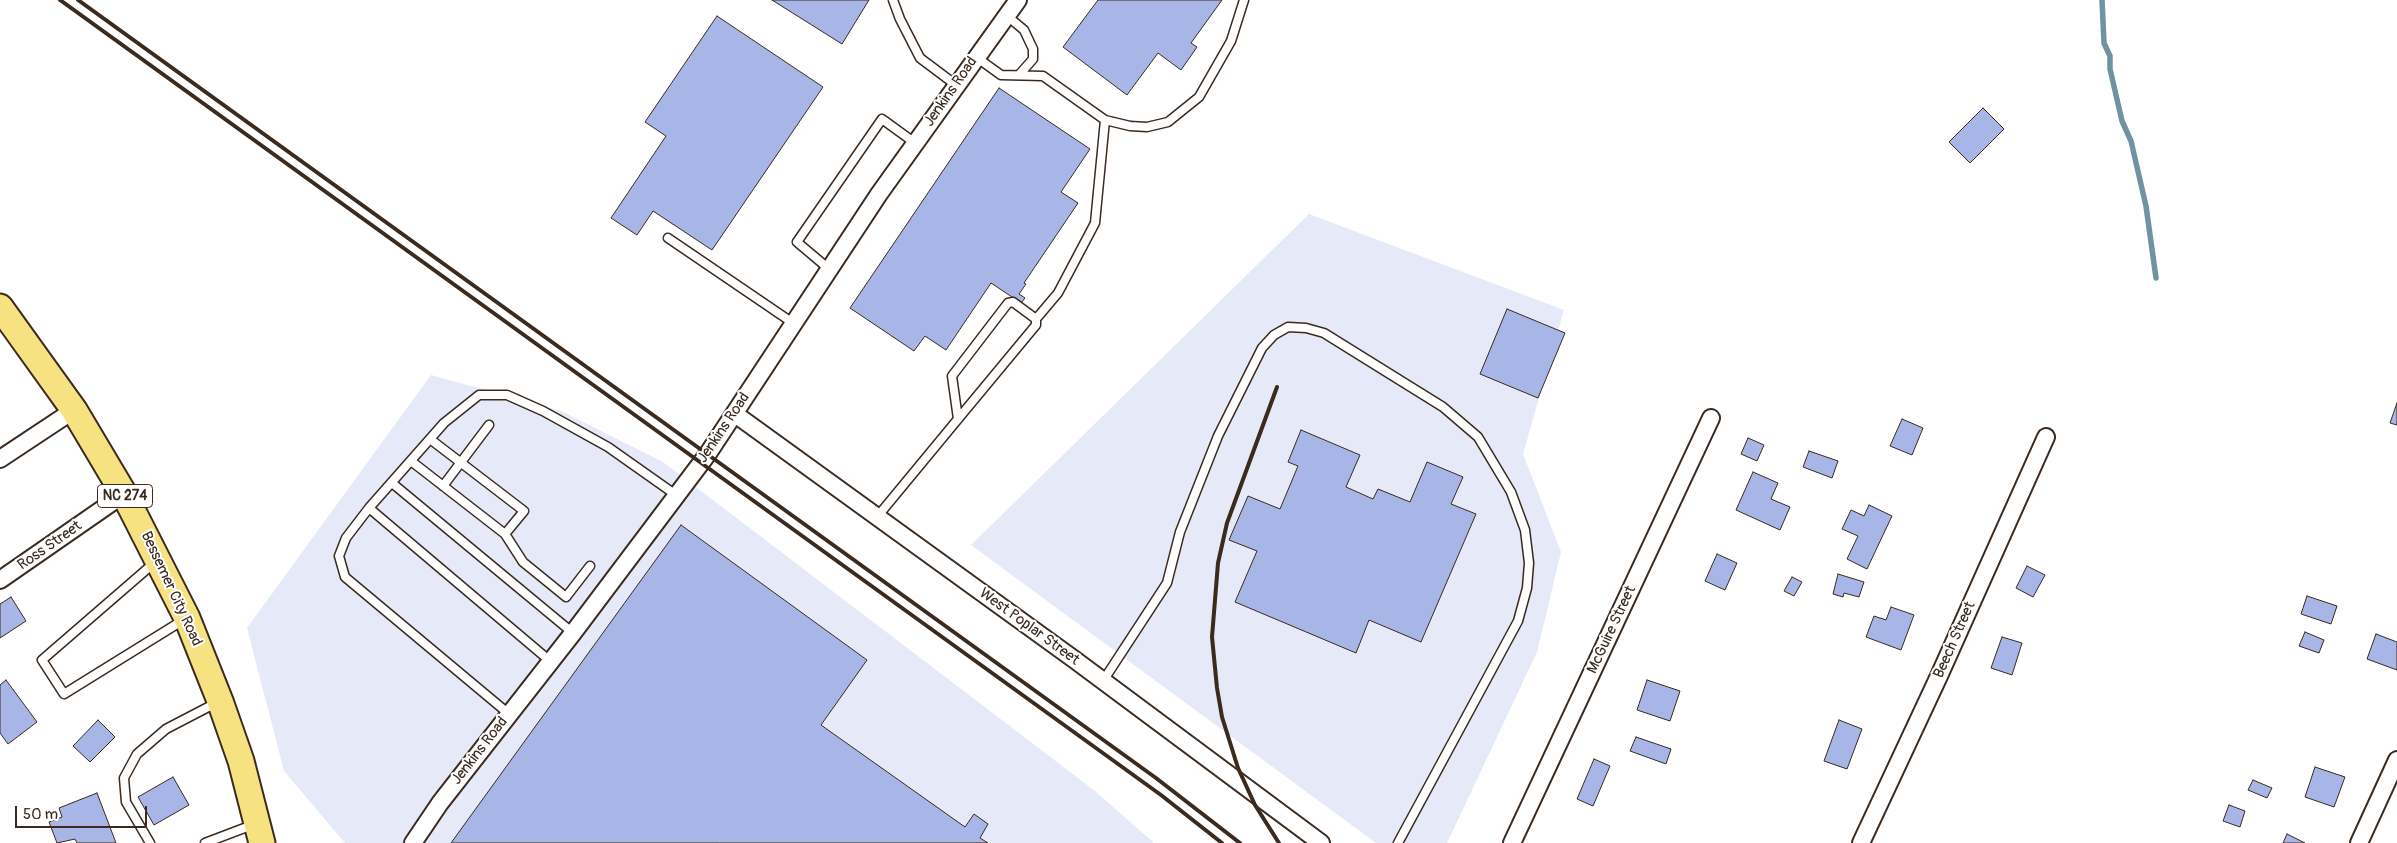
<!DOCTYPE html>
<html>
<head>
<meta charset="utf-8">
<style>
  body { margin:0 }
  #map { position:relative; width:2397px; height:843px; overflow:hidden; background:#fff; font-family:Pangolin,sans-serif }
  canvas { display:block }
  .scale { position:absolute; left:15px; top:806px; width:132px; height:22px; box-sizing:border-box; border:2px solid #3b2a1e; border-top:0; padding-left:6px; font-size:15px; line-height:18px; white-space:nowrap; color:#3b2a1e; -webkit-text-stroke:4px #fff; paint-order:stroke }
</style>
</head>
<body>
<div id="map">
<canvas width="2397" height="843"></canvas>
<div class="scale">50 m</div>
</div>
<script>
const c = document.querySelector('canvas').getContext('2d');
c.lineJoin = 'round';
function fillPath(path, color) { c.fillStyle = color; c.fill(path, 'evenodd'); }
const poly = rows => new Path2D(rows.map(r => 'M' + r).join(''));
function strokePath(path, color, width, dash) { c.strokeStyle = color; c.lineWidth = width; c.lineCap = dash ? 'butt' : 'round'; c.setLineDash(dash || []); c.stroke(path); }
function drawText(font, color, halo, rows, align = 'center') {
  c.font = font + ' Pangolin,sans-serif'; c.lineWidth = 4; c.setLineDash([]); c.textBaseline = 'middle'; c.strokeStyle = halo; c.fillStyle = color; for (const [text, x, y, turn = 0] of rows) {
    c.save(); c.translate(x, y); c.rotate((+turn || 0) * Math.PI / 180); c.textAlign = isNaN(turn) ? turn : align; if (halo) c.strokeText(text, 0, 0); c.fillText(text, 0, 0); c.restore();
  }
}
fillPath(poly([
  [1309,214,1564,310,1523,454,1561,552,1537,652,1447,843,1376,843,971,545],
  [431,375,561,411,663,462,1095,791,1154,843,345,843,284,771,247,628]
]), '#e5e9f8');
strokePath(poly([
  [2102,0,2104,43,2110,56,2110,69,2122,121,2131,141,2146,206,2156,278]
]), '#70949f', 5.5);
const building = poly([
  [772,0,869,0,842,44,772,0],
  [1098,0,1222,0,1191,43,1197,47,1181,70,1158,53,1127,95,1063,47,1098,0],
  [717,16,823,87,712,250,653,211,637,235,611,218,666,136,645,122,717,16],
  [999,88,1090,149,1061,192,1078,203,1024,283,1026,284,1019,294,1025,298,1021,303,991,283,946,350,925,336,914,351,850,308,999,88],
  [1983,108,2004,129,1970,163,1949,142,1983,108],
  [1507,309,1565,333,1538,398,1480,374,1507,309],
  [2397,403,2397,425,2390,423,2397,403],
  [1902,419,1923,428,1912,455,1890,446,1902,419],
  [1301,430,1360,455,1346,487,1373,499,1378,489,1410,502,1427,462,1463,477,1451,504,1476,514,1421,642,1369,620,1356,653,1235,602,1257,551,1229,540,1248,496,1280,509,1298,466,1288,462,1301,430],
  [1748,438,1764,445,1757,461,1741,454,1748,438],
  [1809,451,1838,461,1832,478,1803,467,1809,451],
  [1753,472,1778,483,1771,499,1790,507,1780,530,1736,510,1753,472],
  [1869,505,1892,516,1867,569,1847,559,1858,536,1842,529,1851,510,1864,516,1869,505],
  [681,525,867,660,821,725,965,827,974,814,988,824,980,838,988,843,451,843,681,525],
  [1717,554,1737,563,1725,590,1705,581,1717,554],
  [2027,566,2045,575,2033,597,2016,588,2027,566],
  [1838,574,1864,582,1859,597,1844,593,1843,597,1833,594,1838,574],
  [1792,577,1802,582,1794,596,1784,591,1792,577],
  [2307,596,2337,606,2331,624,2301,614,2307,596],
  [11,597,26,621,0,638,0,604,11,597],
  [1891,607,1914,615,1901,650,1866,637,1874,616,1886,620,1891,607],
  [2305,632,2324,640,2319,653,2299,646,2305,632],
  [2376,634,2397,642,2397,670,2367,659,2376,634],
  [2002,637,2022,643,2012,675,1991,668,2002,637],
  [6,680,37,722,8,744,0,733,0,685,6,680],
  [1647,680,1680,691,1670,721,1637,710,1647,680],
  [98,720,115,737,90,762,73,746,98,720],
  [1839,720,1862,729,1847,769,1824,761,1839,720],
  [1636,737,1671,749,1666,764,1630,751,1636,737],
  [1594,759,1610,766,1593,806,1577,799,1594,759],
  [2315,767,2345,777,2334,807,2305,797,2315,767],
  [173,777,189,805,154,825,138,797,173,777],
  [2253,780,2272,788,2267,798,2248,790,2253,780],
  [97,793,116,843,77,843,75,839,57,843,49,822,62,817,59,808,97,793],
  [2229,805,2245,811,2240,827,2223,821,2229,805],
  [2287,834,2305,843,2283,843,2287,834]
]);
fillPath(building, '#a7b6e6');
strokePath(building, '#3b2a1e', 1);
const lane = poly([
  [893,0,900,19,920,58,956,85],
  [1006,15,1024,30,1033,49,1033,59,1019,75],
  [976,57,1001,75,1043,76,1105,120,1130,126,1147,127,1168,122,1199,97,1231,41,1244,0],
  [668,238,793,323],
  [829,269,797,242,882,119,915,143],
  [1036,319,1058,293,1095,223,1105,120],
  [430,439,524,511,505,534],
  [411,461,505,534,523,562,566,597,590,566],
  [392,483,573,633],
  [443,486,489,425],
  [369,508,550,661],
  [877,517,958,419,1036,325,1036,319,1013,302,1008,303,952,376,958,419],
  [154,563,42,660,64,694,185,619],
  [1103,681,1167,583,1180,532,1218,436,1262,348,1274,335,1288,327,1306,328,1324,333,1443,407,1478,437,1511,492,1525,530,1529,563,1527,588,1518,621,1398,843],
  [509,714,345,577,339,556,346,538,369,508,444,423,479,395,507,395,543,411,608,447,676,495],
  [150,843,126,802,124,778,137,754,166,729,216,703],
  [205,843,255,824]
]);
const street = poly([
  [735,414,1075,660,1321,843],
  [0,459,74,410],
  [0,580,124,494],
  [413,843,440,803,573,633,707,455,879,194,1018,0],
  [1512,843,1711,418],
  [1861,843,1939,676,2046,437],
  [2359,843,2397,760]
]);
const primary = poly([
  [0,307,74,410,124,494,187,618,220,701,241,761,262,843]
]);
strokePath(lane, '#3b2a1e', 11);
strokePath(street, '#3b2a1e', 20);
strokePath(primary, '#3b2a1e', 29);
strokePath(lane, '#fff', 8);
strokePath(street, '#fff', 16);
strokePath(primary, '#f7e281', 25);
strokePath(poly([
  [60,0,1161,795,1222,843],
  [78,0,1156,778,1240,843],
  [1277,387,1227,523,1218,563,1212,637,1217,688,1222,717,1238,768,1255,805,1279,843]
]), '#3b2a1e', 4);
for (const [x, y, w] of [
  [125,496,55]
]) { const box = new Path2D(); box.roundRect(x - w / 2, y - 11.5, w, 23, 4); c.fillStyle = '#fff'; c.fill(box); strokePath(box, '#3b2a1e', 1); }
drawText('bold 14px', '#3b2a1e', null, [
  ["NC 274",125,496]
]);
drawText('15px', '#3b2a1e', '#fff', [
  ["Jenkins Road",951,92,-55],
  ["Jenkins Road",724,428,-56],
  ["Ross Street",50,546,-35],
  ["Bessemer City Road",171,589,65],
  ["West Poplar Street",1029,627,36],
  ["McGuire Street",1612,630,-65],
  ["Beech Street",1955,640,-66],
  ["Jenkins Road",480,751,-52]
]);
</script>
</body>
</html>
